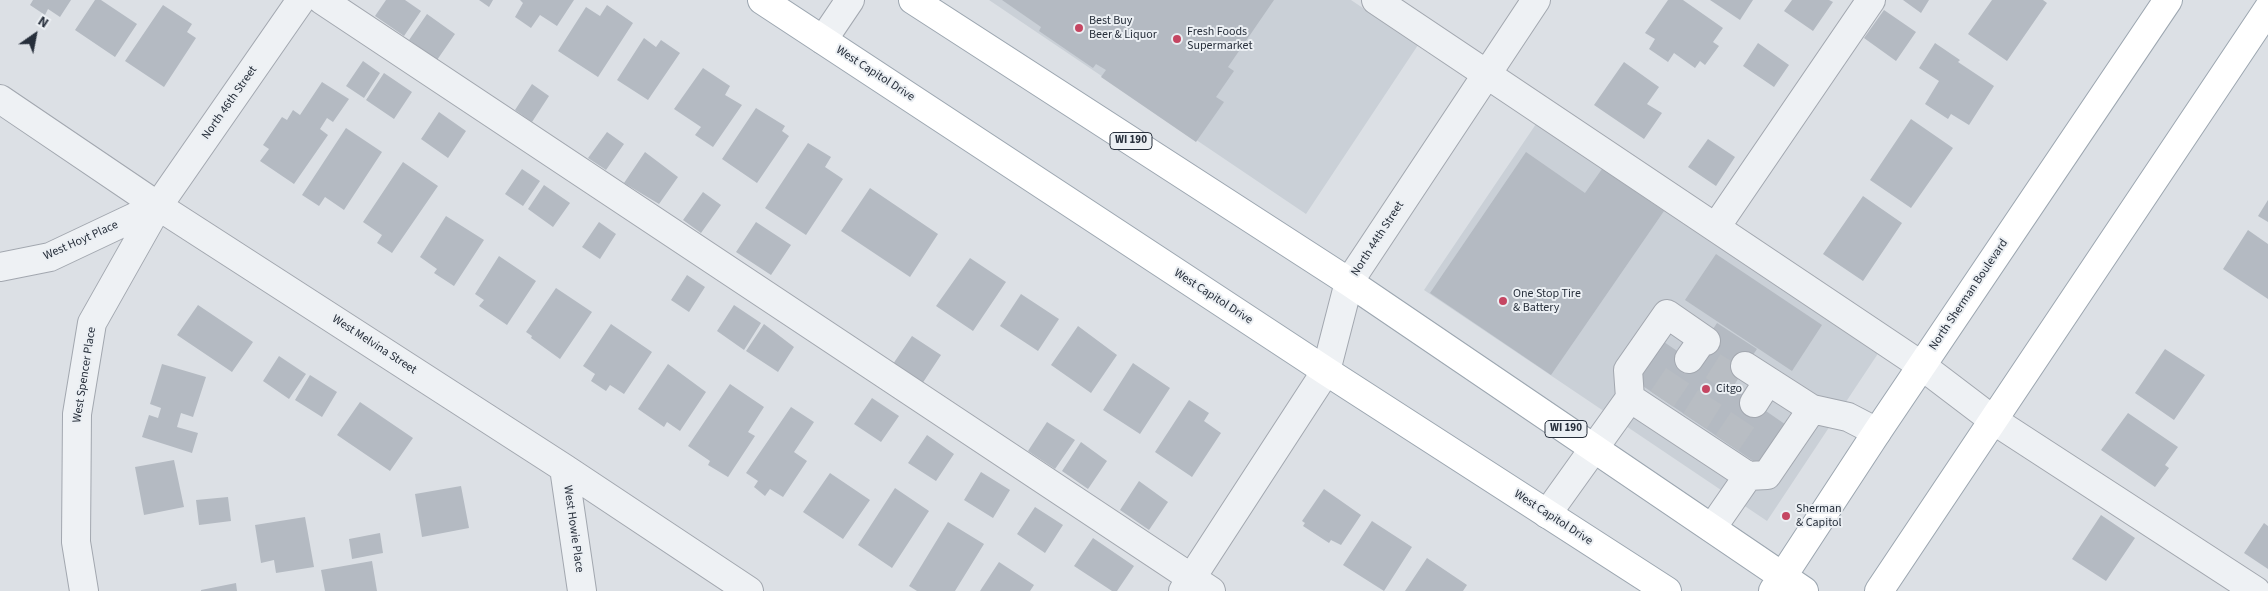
<!DOCTYPE html>
<html>
<head>
<meta charset="utf-8">
<style>
  body { margin:0 }
  #map { position:relative; width:2268px; height:591px; overflow:hidden; background:#dce0e5; font-family:"Source Sans 3",sans-serif }
  canvas { display:block }
  .north { position:absolute; left:10px; top:10px; width:50px; height:50px; -webkit-text-stroke:4px #ebeff3; paint-order:stroke; rotate:33deg; font-size:14px; font-weight:700; line-height:20px; text-align:center; color:#272f3b }
  .north::after { content:''; display:block; margin:auto; width:18px; height:22px; background:#272f3b; clip-path:polygon(50% 0,100% 100%,50% 72%,0 100%) }
</style>
</head>
<body>
<div id="map">
<canvas width="2268" height="591"></canvas>
<div class="north">N</div>
</div>
<script>
const c = document.querySelector('canvas').getContext('2d');
c.lineJoin = 'round';
function fillPath(path, color) { c.fillStyle = color; c.fill(path, 'evenodd'); }
const poly = rows => new Path2D(rows.map(r => 'M' + r).join(''));
function strokePath(path, color, width, dash) { c.strokeStyle = color; c.lineWidth = width; c.lineCap = dash ? 'butt' : 'round'; c.setLineDash(dash || []); c.stroke(path); }
function drawText(font, color, halo, rows, align = 'center') {
  c.font = font + ' "Source Sans 3",sans-serif'; c.lineWidth = 4; c.setLineDash([]); c.textBaseline = 'middle'; c.strokeStyle = halo; c.fillStyle = color; for (const [text, x, y, turn = 0] of rows) {
    c.save(); c.translate(x, y); c.rotate((+turn || 0) * Math.PI / 180); c.textAlign = isNaN(turn) ? turn : align; if (halo) c.strokeText(text, 0, 0); c.fillText(text, 0, 0); c.restore();
  }
}
fillPath(poly([
  [989,0,1351,0,1418,45,1306,214],
  [1536,124,1879,352,1767,521,1424,290]
]), '#cad0d7');
fillPath(poly([
  [33,0,71,0,60,17,48,9,45,15,30,5],
  [95,0,101,0,137,24,115,57,75,30],
  [386,0,405,0,421,11,404,36,375,16],
  [479,0,493,0,489,7],
  [520,0,574,0,557,26,540,15,531,28,515,17,523,3],
  [1002,0,1274,0,1228,67,1234,71,1216,97,1224,102,1196,142,1101,77,1106,70,1096,64,1093,68,1039,31,1041,27],
  [1668,0,1683,0,1723,28,1713,42,1719,46,1705,65,1700,61,1695,68,1674,53,1668,62,1649,49,1655,39,1645,33],
  [1710,0,1753,0,1740,20],
  [1792,0,1829,0,1833,2,1813,31,1784,11],
  [1903,0,1929,0,1921,13],
  [1992,0,2043,0,2047,3,2007,61,1968,34],
  [163,5,192,24,187,32,196,38,164,87,125,61],
  [607,5,633,23,598,77,558,51,586,7,600,16],
  [1884,10,1916,32,1896,61,1864,38],
  [427,14,455,34,437,60,409,40],
  [644,38,656,47,661,40,680,53,648,100,617,80],
  [1758,43,1789,65,1774,87,1743,66],
  [1935,43,1960,60,1958,62,1994,86,1969,125,1951,114,1948,119,1925,104,1939,81,1919,68],
  [363,61,380,73,364,98,346,86],
  [1624,62,1659,87,1647,104,1662,113,1644,139,1594,105],
  [703,68,730,86,725,95,742,105,713,147,695,135,701,127,674,109],
  [384,73,412,92,394,119,366,100],
  [322,82,349,99,333,122,327,118,320,129,328,135,294,184,260,161,269,149,263,145,282,117,287,120,293,110,300,115],
  [532,84,549,96,532,122,515,110],
  [756,108,785,126,782,131,789,136,757,183,722,159],
  [439,112,466,131,448,158,421,139],
  [1911,119,1953,148,1911,208,1870,180],
  [346,128,382,152,344,210,325,197,319,206,302,195],
  [607,132,624,144,606,170,588,158],
  [1708,139,1735,157,1716,186,1688,167],
  [808,143,831,157,825,167,843,179,806,235,765,208],
  [645,152,678,177,659,204,624,183],
  [1526,152,1585,193,1602,169,1664,211,1551,375,1430,293],
  [403,162,438,186,392,253,377,243,382,235,363,222],
  [522,169,540,181,523,206,505,194],
  [544,185,570,203,553,227,528,209],
  [870,188,938,234,910,277,841,231],
  [703,192,721,205,701,233,683,220],
  [1863,196,1902,223,1863,281,1823,254],
  [2268,200,2268,222,2258,216],
  [446,216,484,240,454,286,434,273,437,269,420,257],
  [599,222,616,234,600,259,582,247],
  [756,222,791,245,771,275,736,252],
  [2248,230,2268,244,2268,299,2223,269],
  [1716,254,1822,325,1792,371,1685,300],
  [499,256,536,281,507,325,479,306,484,300,475,294],
  [970,258,1006,282,973,331,936,306],
  [687,275,705,287,689,312,671,300],
  [556,288,592,312,560,359,531,338,532,336,526,332],
  [1021,294,1059,319,1038,351,1000,326],
  [198,305,253,342,232,372,177,335],
  [734,305,761,323,744,350,717,331],
  [1717,323,1757,349,1731,387,1792,429,1765,469,1637,382,1664,342,1692,361],
  [611,324,652,352,624,394,610,385,606,391,591,381,595,374,583,366],
  [764,324,794,347,778,372,746,351],
  [1078,326,1117,355,1091,393,1051,365],
  [912,336,941,355,922,384,893,364],
  [2165,349,2205,375,2174,420,2135,393],
  [279,356,306,374,289,399,263,381],
  [1133,363,1170,388,1140,434,1103,410],
  [162,364,206,377,193,417,181,413,177,427,198,433,192,453,142,437,149,415,158,418,161,408,150,404],
  [668,364,706,392,680,431,667,422,664,427,638,409],
  [310,375,337,392,322,417,295,400],
  [730,384,764,407,748,432,755,436,728,477,708,465,710,461,688,446],
  [872,398,899,416,881,442,854,424],
  [1189,400,1209,413,1204,421,1221,433,1192,477,1155,452],
  [360,402,413,438,390,471,337,435],
  [791,407,814,422,794,452,807,461,783,497,770,489,765,496,754,487,758,481,746,473],
  [2128,413,2178,447,2165,465,2169,468,2155,487,2101,450],
  [1047,422,1075,440,1055,469,1028,451],
  [927,435,954,454,936,481,908,463],
  [1081,442,1107,461,1088,489,1062,471],
  [174,460,184,507,144,515,135,467],
  [981,472,1010,490,993,518,964,500],
  [830,473,870,500,843,539,803,512],
  [1139,481,1168,502,1149,530,1120,510],
  [461,486,469,528,422,537,415,494],
  [895,488,929,511,892,568,858,545],
  [1324,489,1361,515,1341,545,1331,540,1329,543,1303,526,1305,523,1302,521],
  [228,497,231,521,199,525,196,500],
  [1035,507,1063,525,1045,553,1017,534],
  [2101,515,2135,538,2106,581,2072,559],
  [305,517,314,567,276,573,274,560,261,563,255,525],
  [1372,521,1412,547,1384,591,1343,565],
  [948,522,984,544,955,591,917,591,909,586],
  [2264,523,2268,526,2268,569,2244,553],
  [380,533,383,553,352,559,349,539],
  [1093,538,1134,566,1117,591,1112,591,1074,566],
  [1427,558,1467,585,1463,591,1405,591],
  [372,561,377,591,325,591,321,570],
  [999,562,1034,585,1030,591,980,591],
  [236,583,237,591,201,591,201,590]
]), '#b4bac2');
strokePath(poly([
  [1662,399,1689,359],
  [1695,421,1734,359],
  [1727,443,1754,403]
]), '#b8bdc3', 28, [28, 14]);
const minor = poly([
  [322,0,1211,591],
  [1376,0,1922,366,1993,420,2256,591],
  [823,40,850,0],
  [0,99,158,206,564,468,749,591],
  [1716,227,1871,0],
  [0,267,50,257,158,206],
  [1689,359,1703,339],
  [1745,366,1812,409],
  [1630,398,1628,370,1667,314,1706,341],
  [1754,403,1768,381],
  [564,468,582,591],
  [1748,476,1767,475,1812,409,1848,417,1877,432],
  [1547,514,1630,398,1748,476,1712,528],
  [84,591,76,542,77,414,92,323,158,206,301,0],
  [1183,591,1326,371,1349,282,1536,0]
]);
const major = poly([
  [762,0,1326,371,1667,591],
  [913,0,1349,282,1804,591],
  [1773,591,1877,432,2168,0],
  [1879,591,2268,9]
]);
strokePath(minor, '#a2a7af', 30);
strokePath(major, '#9ca6b0', 30);
strokePath(minor, '#eef1f4', 28);
strokePath(major, '#fff', 28);
for (const [x, y, r, color] of [
  [1079,28,5,"#c54662"],
  [1177,39,5,"#c54662"],
  [1503,301,5,"#c54662"],
  [1706,389,5,"#c54662"],
  [1786,516,5,"#c54662"]
]) { const dot = new Path2D(); dot.arc(x, y, r, 0, 2 * Math.PI); c.fillStyle = color; c.fill(dot); strokePath(dot, '#ebeff3', 2); }
for (const [x, y, w] of [
  [1131,141,42],
  [1566,429,42]
]) { const box = new Path2D(); box.roundRect(x - w / 2, y - 8.5, w, 17, 4); c.fillStyle = '#ebeff3'; c.fill(box); strokePath(box, '#272f3b', 1); }
drawText('bold 11px', '#272f3b', null, [
  ["WI 190",1131,141],
  ["WI 190",1566,429]
]);
drawText('12px', '#272f3b', '#ebeff3', [
  ["Best Buy",1089,21],
  ["Beer & Liquor",1089,35],
  ["Fresh Foods",1187,32],
  ["Supermarket",1187,46],
  ["One Stop Tire",1513,294],
  ["& Battery",1513,308],
  ["Citgo",1716,389],
  ["Sherman",1796,509],
  ["& Capitol",1796,523]
], 'left');
drawText('12px', '#272f3b', '#ebeff3', [
  ["West Capitol Drive",875,74,33],
  ["North 46th Street",230,103,-55],
  ["North 44th Street",1378,239,-57],
  ["West Hoyt Place",81,241,-24],
  ["North Sherman Boulevard",1969,295,-56],
  ["West Capitol Drive",1213,297,33],
  ["West Melvina Street",374,345,33],
  ["West Spencer Place",85,375,-81],
  ["West Capitol Drive",1553,518,33],
  ["West Howie Place",573,529,82]
]);
</script>
</body>
</html>
